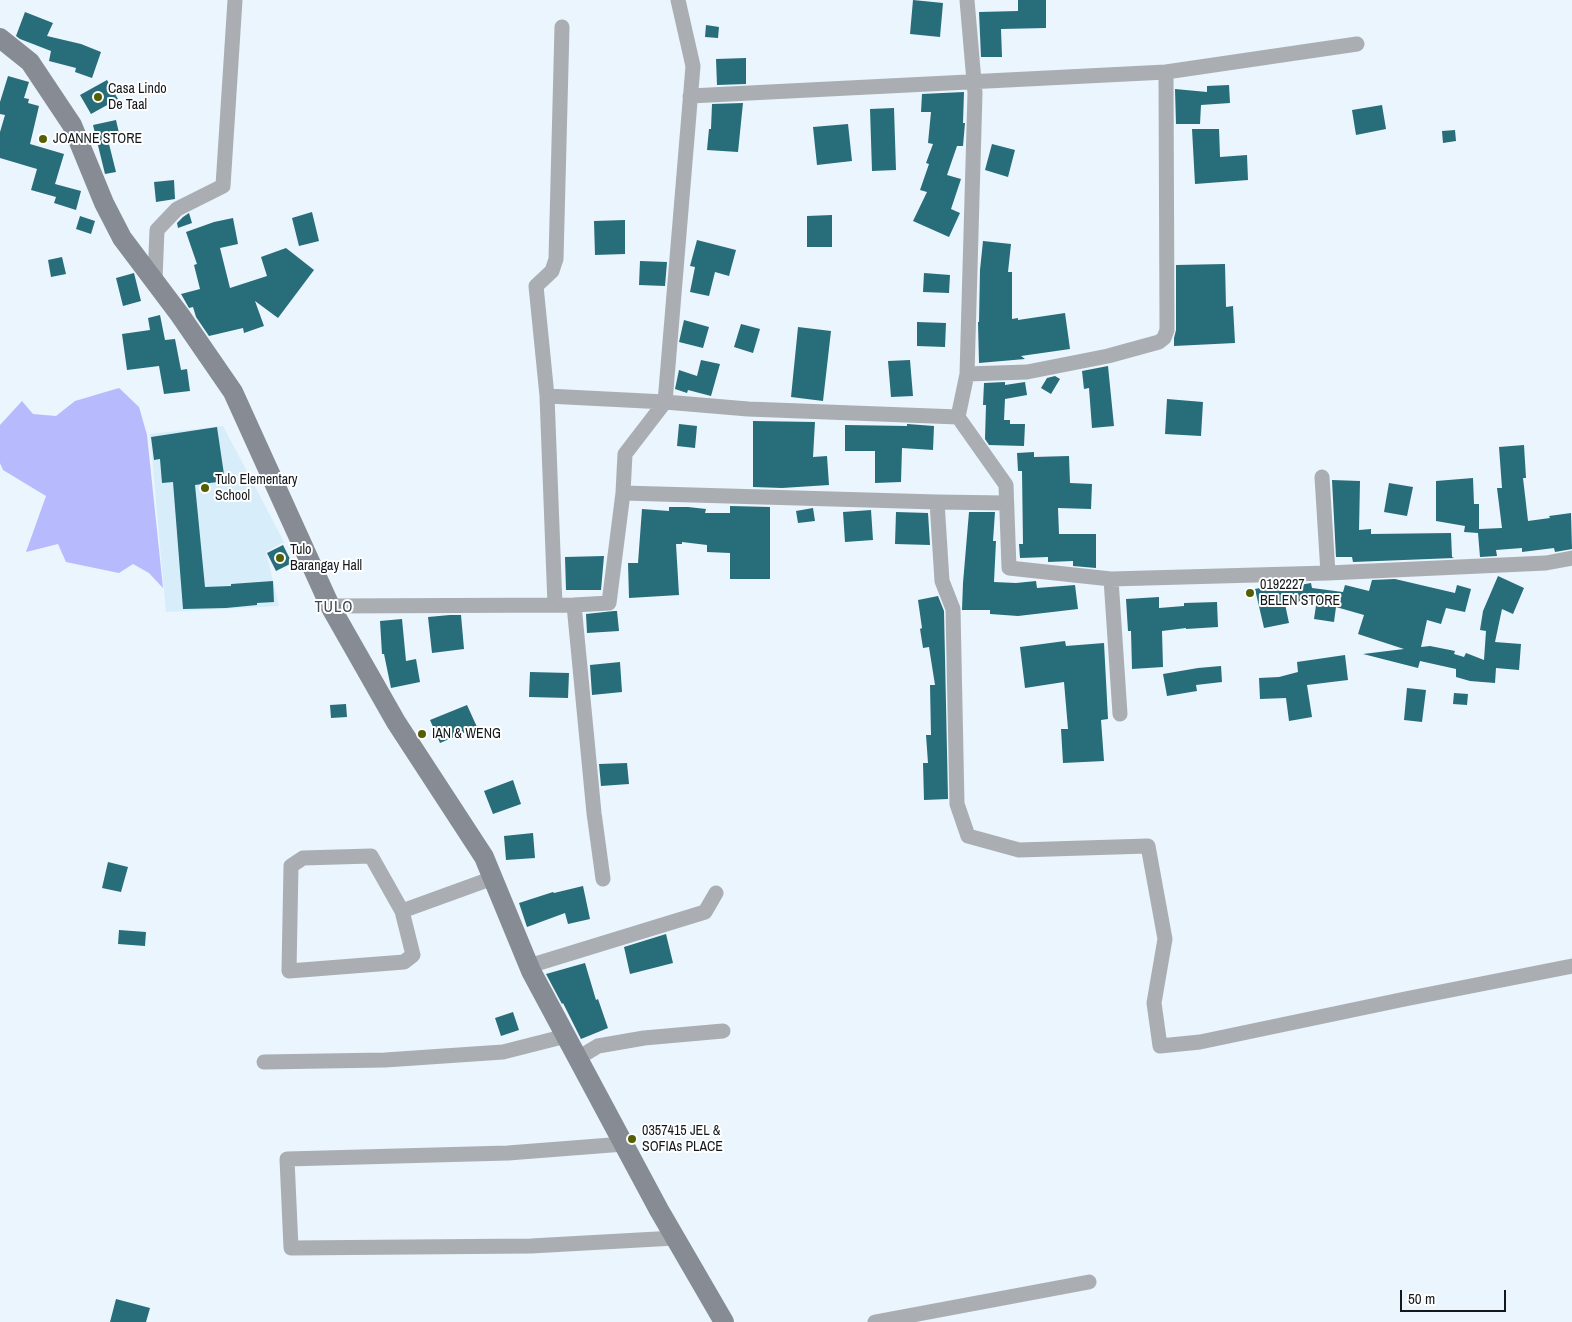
<!DOCTYPE html>
<html>
<head>
<meta charset="utf-8">
<style>
  body { margin:0 }
  #map { position:relative; width:1572px; height:1322px; overflow:hidden; background:#eaf5fd; font-family:"Archivo Narrow",sans-serif }
  canvas { display:block }
  .scale { position:absolute; left:1400px; top:1290px; width:106px; height:22px; box-sizing:border-box; border:2px solid #13181c; border-top:0; padding-left:6px; font-size:15px; line-height:18px; white-space:nowrap; color:#13181c; -webkit-text-stroke:4px #fff; paint-order:stroke }
</style>
</head>
<body>
<div id="map">
<canvas width="1572" height="1322"></canvas>
<div class="scale">50 m</div>
</div>
<script>
const c = document.querySelector('canvas').getContext('2d');
c.lineJoin = 'round';
function fillPath(path, color) { c.fillStyle = color; c.fill(path, 'evenodd'); }
const poly = rows => new Path2D(rows.map(r => 'M' + r).join(''));
function strokePath(path, color, width, dash) { c.strokeStyle = color; c.lineWidth = width; c.lineCap = dash ? 'butt' : 'round'; c.setLineDash(dash || []); c.stroke(path); }
function drawText(font, color, halo, rows, align = 'center') {
  c.font = font + ' "Archivo Narrow",sans-serif'; c.lineWidth = 4; c.setLineDash([]); c.textBaseline = 'middle'; c.strokeStyle = halo; c.fillStyle = color; for (const [text, x, y, turn = 0] of rows) {
    c.save(); c.translate(x, y); c.rotate((+turn || 0) * Math.PI / 180); c.textAlign = isNaN(turn) ? turn : align; if (halo) c.strokeText(text, 0, 0); c.fillText(text, 0, 0); c.restore();
  }
}
fillPath(poly([
  [223,426,284,542,266,552,279,606,166,612,150,434]
]), '#d7edfa');
fillPath(poly([
  [119,388,139,407,147,435,163,588,149,573,133,564,119,573,66,562,58,544,26,552,46,496,3,470,0,463,0,425,22,401,33,414,56,416,75,401]
]), '#b7bafc');
fillPath(poly([
  [913,0,943,3,940,37,910,34],
  [1018,0,1046,0,1046,28,1001,29,1002,57,981,57,979,12,1018,11],
  [25,12,53,23,47,36,81,44,101,52,92,78,75,72,76,68,49,61,51,51,20,39,16,36],
  [706,25,719,27,718,38,705,37],
  [746,58,746,84,717,85,716,59],
  [8,76,29,82,24,98,29,99,28,103,39,106,30,144,64,154,55,184,81,191,76,210,54,203,56,197,31,190,37,169,0,158,0,132,5,115,0,114,0,102],
  [107,80,118,99,91,114,80,95],
  [1229,85,1230,103,1201,105,1200,124,1176,124,1175,89,1207,92,1207,86],
  [964,92,963,123,965,123,963,146,957,146,947,175,961,179,951,209,960,213,949,237,913,221,927,192,920,190,929,164,926,163,933,144,928,143,931,112,921,112,922,94],
  [743,103,738,152,707,150,709,129,711,129,712,104],
  [1382,105,1386,129,1356,135,1352,110],
  [894,108,896,170,872,171,870,109],
  [116,120,119,133,107,136,116,172,105,174,93,125],
  [848,124,852,161,817,165,813,127],
  [1192,129,1219,129,1220,157,1247,155,1248,180,1195,184],
  [1455,130,1456,141,1443,143,1442,131],
  [992,144,1015,150,1008,177,985,170],
  [174,180,175,199,156,202,154,182],
  [312,212,319,241,299,246,292,218],
  [189,213,192,223,178,228,177,223,183,217],
  [832,215,832,247,807,247,807,216],
  [80,216,95,221,91,234,76,229],
  [233,218,238,244,220,248,230,288,267,276,261,257,286,248,314,270,278,318,255,301,264,326,244,333,243,328,209,336,196,317,193,307,189,308,181,294,200,289,194,265,197,264,186,232,214,222],
  [625,220,625,254,595,255,594,221],
  [697,240,736,250,729,276,715,272,709,296,690,292,695,267,690,266],
  [983,241,1011,244,1008,272,1012,272,1012,319,1018,318,1018,320,1065,313,1070,349,1021,356,1025,359,979,363,978,322,979,322,980,270],
  [62,257,66,274,51,277,48,260],
  [640,261,667,262,665,286,639,285],
  [1225,264,1226,307,1233,306,1235,343,1174,346,1174,338,1176,330,1176,265],
  [134,273,141,301,123,306,116,278],
  [924,273,950,275,949,293,923,292],
  [160,315,165,340,175,339,181,370,187,369,190,391,164,394,159,366,127,370,122,334,150,330,148,318],
  [684,320,709,327,703,348,679,342],
  [917,322,946,323,945,347,917,346],
  [741,324,760,329,753,353,734,347],
  [798,327,831,331,823,401,791,397],
  [701,360,720,364,711,396,688,390,687,393,675,389,679,370,697,376],
  [910,360,913,396,891,397,888,361],
  [1108,366,1114,426,1092,428,1089,388,1084,389,1082,371],
  [1055,376,1060,379,1051,394,1041,388,1047,378],
  [1005,382,1005,385,1025,382,1027,395,1005,399,1004,420,1010,420,1010,424,1025,424,1024,446,989,445,985,439,986,405,983,405,984,383],
  [1167,399,1203,402,1201,436,1165,434],
  [753,421,815,422,813,457,827,456,829,485,782,488,753,487],
  [679,424,697,426,695,448,677,446],
  [907,424,934,426,933,450,902,448,901,482,875,483,875,451,845,451,845,425,907,426],
  [217,427,225,481,195,485,205,587,231,586,231,584,273,581,274,602,257,603,257,605,226,608,183,609,173,482,162,483,160,459,154,460,151,437],
  [1524,445,1526,478,1523,478,1528,521,1550,518,1549,516,1571,513,1572,549,1555,552,1554,548,1522,552,1522,548,1496,550,1497,556,1480,557,1478,533,1464,532,1465,526,1436,521,1436,481,1473,478,1474,504,1479,504,1479,529,1502,528,1497,488,1502,488,1499,447],
  [1034,452,1034,457,1069,456,1070,483,1092,484,1091,509,1058,508,1059,534,1096,534,1096,568,1073,566,1073,561,1048,562,1048,557,1020,558,1019,544,1023,544,1022,471,1018,471,1017,453],
  [1332,480,1360,481,1359,530,1371,529,1371,534,1451,533,1452,557,1454,558,1353,562,1352,557,1336,557],
  [1389,483,1413,487,1407,516,1384,512],
  [730,506,770,507,770,579,730,579,730,553,707,552,707,545,682,542,682,544,676,544,679,595,629,598,628,563,638,563,642,509,669,511,669,507,688,507,706,509,705,513,730,513],
  [813,508,815,521,798,523,796,511],
  [871,510,873,540,845,542,843,512],
  [896,512,928,513,930,545,895,544],
  [969,512,995,512,993,541,996,541,994,582,1016,583,1036,581,1037,588,1075,585,1078,609,1018,616,990,614,990,610,962,610,963,583],
  [283,545,292,563,276,571,267,553],
  [604,556,601,590,566,590,565,557],
  [1498,576,1524,588,1513,614,1502,609,1495,642,1521,644,1519,670,1496,668,1495,683,1470,681,1456,677,1456,669,1420,661,1418,668,1363,654,1404,649,1358,634,1364,615,1336,607,1334,622,1314,619,1317,599,1285,604,1289,623,1264,628,1255,589,1280,584,1282,588,1311,583,1312,588,1343,592,1345,585,1369,591,1372,580,1395,579,1455,593,1457,585,1471,589,1465,612,1446,608,1441,624,1427,620,1421,647,1430,646,1455,651,1454,654,1464,657,1466,653,1484,660,1486,631,1480,630,1483,611],
  [938,596,944,611,948,799,924,800,923,763,928,763,926,735,931,735,930,685,935,685,929,647,923,648,920,629,922,628,918,600],
  [1159,597,1159,608,1184,606,1184,603,1217,602,1218,627,1186,629,1186,628,1162,631,1163,667,1132,669,1131,631,1128,631,1126,599],
  [614,611,617,611,619,631,587,633,586,614],
  [450,615,461,615,464,649,432,653,428,617],
  [402,619,406,661,416,659,420,682,391,688,384,654,382,654,380,621],
  [1065,641,1066,646,1104,643,1108,719,1101,720,1104,761,1063,763,1061,729,1068,729,1064,682,1025,688,1020,647],
  [1345,655,1348,680,1307,685,1312,717,1289,721,1286,698,1260,699,1259,678,1279,677,1298,672,1297,662],
  [620,662,622,692,592,695,590,665],
  [1221,666,1222,682,1196,685,1197,691,1167,696,1163,674,1198,668],
  [530,672,569,673,568,698,529,697],
  [1407,688,1426,690,1422,722,1404,720],
  [1454,693,1468,694,1467,705,1453,704],
  [346,704,347,717,331,718,330,705],
  [467,705,477,727,440,743,430,720],
  [627,763,629,784,601,786,599,764],
  [513,780,521,804,493,814,484,791],
  [533,833,535,858,506,860,504,836],
  [108,862,128,867,121,892,102,888],
  [583,886,590,919,568,924,565,913,527,927,519,903,553,892,554,893],
  [119,930,146,932,145,946,118,944],
  [666,934,673,963,630,974,624,947],
  [585,963,596,1000,598,999,608,1028,581,1039,563,1003,562,1004,546,974],
  [513,1012,519,1030,501,1036,495,1018],
  [116,1299,150,1308,146,1322,110,1322]
]), '#286d7a');
strokePath(poly([
  [1166,72,1357,44],
  [690,96,1166,72,1167,330,1164,338,1159,342,1108,356,1027,372,967,374],
  [155,279,157,230,177,209,223,186,235,0],
  [547,396,665,402,748,409,958,417,1006,485,1009,568,1111,579,1328,573,1546,563,1572,558],
  [958,417,967,374,975,93,967,0],
  [1322,477,1328,573],
  [623,493,937,502,1006,503],
  [937,502,942,581,953,609,957,804,968,836,1019,850,1148,846,1165,939,1154,1003,1160,1046,1200,1042,1405,999,1572,966],
  [1111,579,1120,714],
  [555,605,547,396,536,286,552,271,556,259,562,27],
  [574,605,594,813,603,879],
  [330,606,574,605,609,603,623,493,625,454,665,402,693,66,678,0],
  [371,856,402,911,413,955,404,962,289,971,291,866,303,858,371,856],
  [402,911,493,878],
  [529,966,705,912,716,893],
  [578,1058,598,1046,644,1038,723,1031],
  [264,1062,385,1060,503,1052,566,1036],
  [624,1144,508,1153,287,1159,291,1248,531,1246,675,1238],
  [875,1322,1089,1282]
]), '#aaaeb3', 15);
strokePath(poly([
  [0,38,30,62,72,125,104,203,122,238,180,315,233,392,330,606,396,722,484,857,531,971,659,1210,724,1322]
]), '#878c94', 20);
for (const [x, y, r, color] of [
  [98,97,5,"#535f00"],
  [43,139,5,"#535f00"],
  [205,488,5,"#535f00"],
  [280,558,5,"#535f00"],
  [1250,593,5,"#535f00"],
  [422,734,5,"#535f00"],
  [632,1139,5,"#535f00"]
]) { const dot = new Path2D(); dot.arc(x, y, r, 0, 2 * Math.PI); c.fillStyle = color; c.fill(dot); strokePath(dot, '#fff', 2); }
drawText('14px', '#13181c', '#fff', [
  ["Casa Lindo",108,89],
  ["De Taal",108,105],
  ["JOANNE STORE",53,139],
  ["Tulo Elementary",215,480],
  ["School",215,496],
  ["Tulo",290,550],
  ["Barangay Hall",290,566],
  ["0192227",1260,585],
  ["BELEN STORE",1260,601],
  ["IAN & WENG",432,734],
  ["0357415 JEL &",642,1131],
  ["SOFIAs PLACE",642,1147]
], 'left');
c.letterSpacing = '1px';
drawText('16px', '#3f4b52', '#fff', [
  ["TULO",334,608]
]);
c.letterSpacing = '0px';
</script>
</body>
</html>
